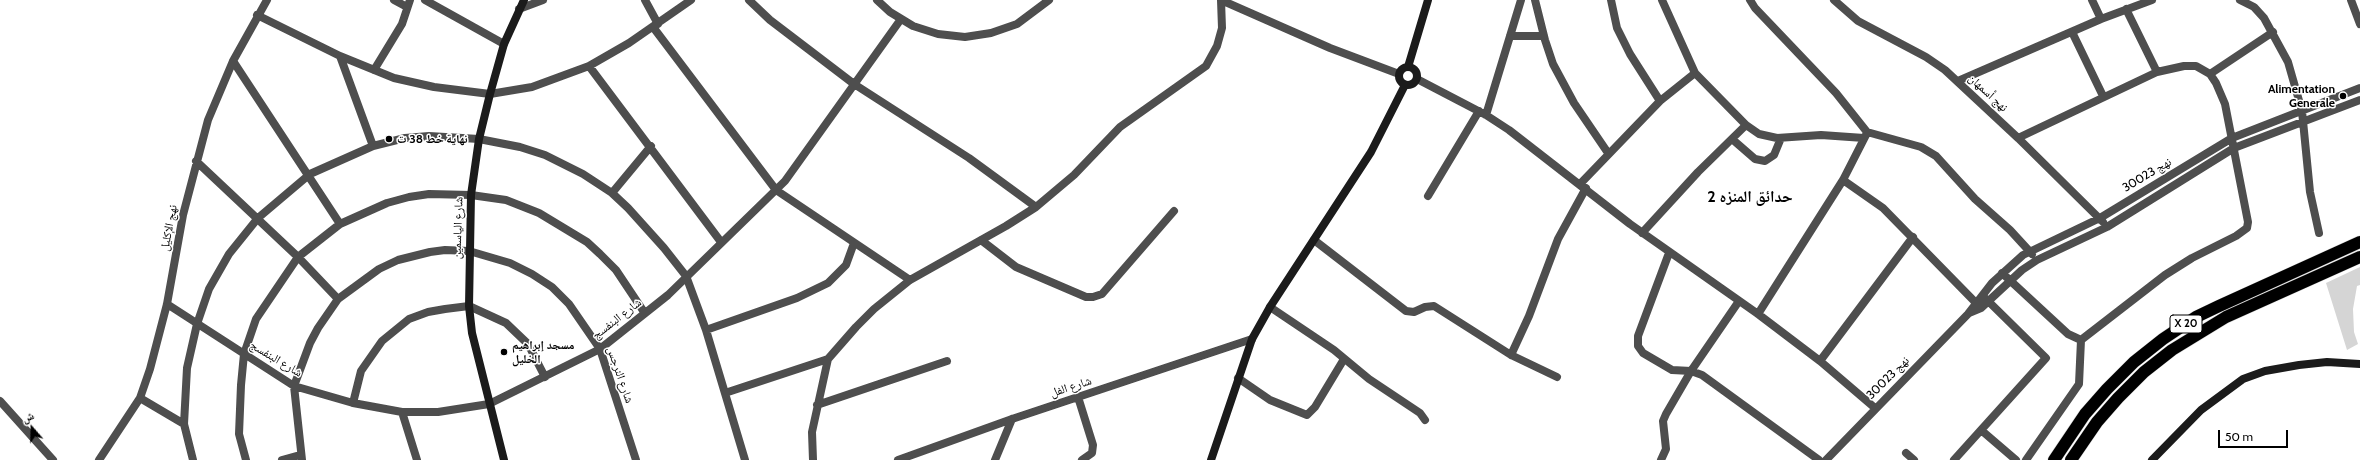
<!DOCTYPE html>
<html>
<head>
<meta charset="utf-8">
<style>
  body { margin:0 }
  #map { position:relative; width:2360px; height:460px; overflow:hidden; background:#fff; font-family:Cabin,"Noto Naskh Arabic",sans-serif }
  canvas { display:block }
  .north { position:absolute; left:12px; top:408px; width:40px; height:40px; -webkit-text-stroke:3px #fff; paint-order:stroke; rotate:340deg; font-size:11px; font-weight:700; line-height:16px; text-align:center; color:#000 }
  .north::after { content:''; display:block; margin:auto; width:14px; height:18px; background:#000; clip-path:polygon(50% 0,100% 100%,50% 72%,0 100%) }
  .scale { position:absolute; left:2218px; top:430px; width:70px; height:18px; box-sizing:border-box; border:2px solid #000; border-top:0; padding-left:5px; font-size:12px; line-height:14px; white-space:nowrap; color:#000; -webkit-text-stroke:3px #fff; paint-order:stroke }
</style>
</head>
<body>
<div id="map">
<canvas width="2360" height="460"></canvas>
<div class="north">ش</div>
<div class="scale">50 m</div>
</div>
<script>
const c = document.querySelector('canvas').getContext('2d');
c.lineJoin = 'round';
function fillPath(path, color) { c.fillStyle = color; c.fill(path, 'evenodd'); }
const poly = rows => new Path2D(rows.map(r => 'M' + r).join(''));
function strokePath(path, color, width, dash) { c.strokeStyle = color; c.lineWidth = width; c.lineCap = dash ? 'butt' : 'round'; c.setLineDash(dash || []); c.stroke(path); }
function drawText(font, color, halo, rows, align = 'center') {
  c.font = font + ' Cabin,"Noto Naskh Arabic",sans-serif'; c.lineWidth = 3; c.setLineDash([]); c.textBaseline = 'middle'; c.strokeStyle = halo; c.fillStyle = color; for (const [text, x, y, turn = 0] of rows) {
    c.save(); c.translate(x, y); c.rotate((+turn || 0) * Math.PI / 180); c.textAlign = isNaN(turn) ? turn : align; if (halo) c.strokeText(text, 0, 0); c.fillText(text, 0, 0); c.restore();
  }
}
fillPath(poly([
  [2360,267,2360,285,2357,286,2353,309,2354,332,2358,344,2347,350,2326,283]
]), '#d5d5d5');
const highway = poly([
  [2054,460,2085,414,2107,389,2134,362,2163,339,2196,317,2219,306,2360,242],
  [2071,460,2097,422,2118,398,2144,372,2172,350,2226,317,2360,257]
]);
strokePath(highway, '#dbdbdb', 13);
strokePath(poly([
  [394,0,407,7],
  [425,0,504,44],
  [645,0,658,24],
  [749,0,770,20,854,84,969,158,1036,207,1006,226,910,280,874,309,856,327,828,359,812,432,813,460],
  [877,0,890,12,913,26,938,34,965,37,991,33,1017,24,1049,0],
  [1535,0,1545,40,1553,64,1574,103,1608,153],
  [1611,0,1617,28,1630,54,1660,101,1695,73,1746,125,1759,134,1777,138,1821,135,1864,138],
  [1662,0,1695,73],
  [1750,0,1755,8,1836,93,1867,132,1921,147,1936,156,1975,199,2010,230,2032,254],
  [1834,0,1858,21,1926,57,1945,70,2018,138,2103,222],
  [2092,0,2101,19],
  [2240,0,2254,7,2264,18,2288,62,2302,111,2310,192,2319,233],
  [2351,0,2360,24],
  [519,9,543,0],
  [2126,9,2157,72],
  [257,15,340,56,394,78,434,87,490,94,532,87,589,66,629,43,691,0],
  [653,27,776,190,910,280],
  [2072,32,2103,96],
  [1510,36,1544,36],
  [340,56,373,146],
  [233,61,340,224],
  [589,66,721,242],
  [374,70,402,24,410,0],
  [2210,74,2273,32],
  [1417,79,1486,115,1509,130,1630,224,1758,314,1820,361],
  [1958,81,2101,19,2152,0],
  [1486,115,1521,0],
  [1732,139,1755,159,1765,161,1774,155,1781,138],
  [196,161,298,257,338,299],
  [1843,180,1883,208,1978,305],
  [1580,184,1660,101],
  [612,193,651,146],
  [1428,196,1479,111],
  [1036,207,1074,175,1120,127,1206,66,1217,46,1222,28,1221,0,1330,48,1399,74],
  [1642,233,1698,172,1746,125],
  [981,240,1016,267,1086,297,1093,297,1102,294,1174,211],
  [1314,240,1406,311,1414,312,1425,307,1434,306,1511,355,1557,377],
  [1669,253,1638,336,1638,346,1643,353,1672,370,1691,371,1702,375,1819,460],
  [2002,273,2068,334,2081,340,2165,275,2192,258,2236,236,2247,228,2248,222,2225,104,2216,83,2210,74,2196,66,2184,66,2157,72,2018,138],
  [167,304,294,386,353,403,402,412,438,412,489,404,600,349,668,295,785,181,901,19],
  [1270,307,1334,350,1369,379,1420,413,1425,420],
  [1969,313,1981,308,2022,270,2037,260,2107,227,2234,148,2360,100],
  [1758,314,1843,180,1866,135],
  [706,330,797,298,828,283,846,265,854,243],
  [1511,355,1529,316,1558,239,1586,188],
  [1238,378,1270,400,1307,415,1315,407,1344,359],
  [725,393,828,359],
  [1078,397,1093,445,1092,453,1082,460],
  [140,398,184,424],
  [0,401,53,460],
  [353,403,361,371,382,341,409,319,428,312,445,309,469,306,506,323,528,344,545,377],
  [817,405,947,361],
  [1875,408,1820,361,1913,237],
  [402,412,417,460],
  [1981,430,2016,460],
  [1906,453,1914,460],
  [99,460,140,398,150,369,167,304,183,215,208,120,233,61,267,0],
  [193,460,184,424,187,368,197,324,209,289,229,254,258,218,310,174,373,146,405,138,429,136,479,139,520,147,545,155,583,174,612,193,628,208,664,248,686,276,706,330,745,460],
  [246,460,239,434,241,385,244,354,256,319,298,257,340,224,387,203,409,197,429,194,471,195,506,200,539,213,587,242,600,254,616,270,644,312],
  [282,460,300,455],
  [302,460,294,386,310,343,318,328,338,299,379,269,398,260,430,252,445,250,469,251,510,263,532,274,552,287,569,304,600,349,636,460],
  [898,460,1012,419,1252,339],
  [995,460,1012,419],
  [1661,460,1666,449,1663,421,1666,414,1691,371,1739,301],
  [1826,460,1968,314,1992,283,2023,255,2100,218,2232,138,2360,88],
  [1954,460,2046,358,1985,298],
  [2026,460,2079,384,2081,340]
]), '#4e4e4e', 8);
strokePath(poly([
  '1399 76a9 9 0 1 1 18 0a9 9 0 1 1-18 0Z',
  [1408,67,1428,0],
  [504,460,472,333,469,306,471,195,479,139,490,94,504,44,524,0],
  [1211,460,1252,339,1270,307,1371,152,1405,85],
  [2152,460,2201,410,2243,379,2265,371,2299,365,2327,362,2360,364]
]), '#1b1b1b', 8);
strokePath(highway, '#000', 12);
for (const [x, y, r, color] of [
  [2343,96,4,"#000"],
  [389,139,4,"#000"],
  [504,352,4,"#000"]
]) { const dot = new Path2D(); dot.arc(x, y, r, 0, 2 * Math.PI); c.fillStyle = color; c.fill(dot); strokePath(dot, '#fff', 1.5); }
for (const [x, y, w] of [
  [2186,324,32]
]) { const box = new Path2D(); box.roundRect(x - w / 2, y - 9, w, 18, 3); c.fillStyle = '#fff'; c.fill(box); strokePath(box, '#000', 1); }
drawText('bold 11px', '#000', null, [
  ["X 20",2186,324]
]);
drawText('bold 12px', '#000', '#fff', [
  ["Alimentation",2335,89,"right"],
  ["Generale",2335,103,"right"],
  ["نهاية خط 38 ت",397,139],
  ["مسجد إبراهيم",512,345],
  ["الخليل",512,359]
], 'left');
drawText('12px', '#000', '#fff', [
  ["نهج أسمهان",1988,93,43],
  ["نهج 30023",2147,175,-31],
  ["نهج الإكليل",169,228,-79],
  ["شارع الياسمين",458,228,-88],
  ["شارع البنفسج",617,319,-38],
  ["شارع البنفسج",276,359,31],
  ["شارع النرجس",620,375,71],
  ["نهج 30023",1888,378,-45],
  ["شارع الفل",1071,387,-18]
]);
drawText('bold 16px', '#000', '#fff', [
  ["حدائق المنزه 2",1750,197]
]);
</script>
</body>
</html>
